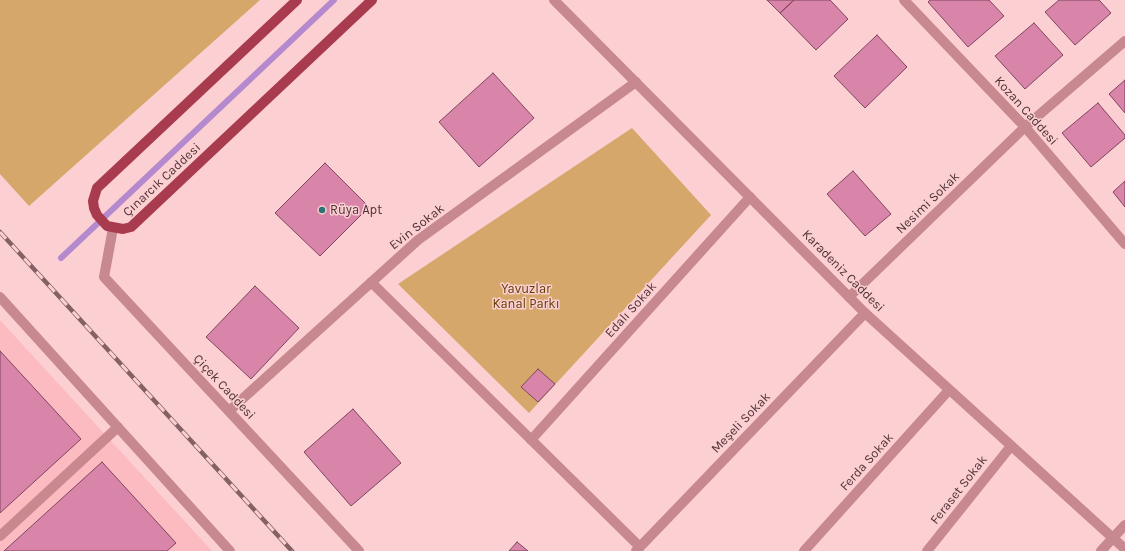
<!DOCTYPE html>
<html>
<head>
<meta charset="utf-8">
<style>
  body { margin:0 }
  canvas { display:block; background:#fccfd2 }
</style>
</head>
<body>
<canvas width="1125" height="551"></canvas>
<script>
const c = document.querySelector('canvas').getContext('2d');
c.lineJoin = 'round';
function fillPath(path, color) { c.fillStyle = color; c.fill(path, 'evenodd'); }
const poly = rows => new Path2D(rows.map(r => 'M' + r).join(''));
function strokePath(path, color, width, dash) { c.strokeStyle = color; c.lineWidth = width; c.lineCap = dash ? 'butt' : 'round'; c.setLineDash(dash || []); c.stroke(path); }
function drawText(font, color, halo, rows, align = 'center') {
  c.font = font + ' Karla,sans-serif'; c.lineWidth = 3; c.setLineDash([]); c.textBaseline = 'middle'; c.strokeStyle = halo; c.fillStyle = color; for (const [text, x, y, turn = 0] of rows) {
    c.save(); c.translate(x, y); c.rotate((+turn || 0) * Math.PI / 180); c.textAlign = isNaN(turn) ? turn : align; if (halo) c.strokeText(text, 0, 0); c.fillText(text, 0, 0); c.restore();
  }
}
fillPath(poly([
  [0,320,212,551,0,551]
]), '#fcbbc1');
fillPath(poly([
  [0,0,260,0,29,206,0,174],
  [632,128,711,215,529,413,398,284]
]), '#d5a76b');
strokePath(poly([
  [61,258,334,0]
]), '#b589ce', 6);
const building = poly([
  [767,0,794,0,780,13,767,0],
  [794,0,830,0,848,19,816,50,780,13,794,0],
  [930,0,989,0,1004,16,968,47,928,2,930,0],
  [1059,0,1099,0,1111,13,1075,45,1045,12,1059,0],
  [1034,23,1063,55,1025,89,995,56,1034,23],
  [877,35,907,67,865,108,834,76,877,35],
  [493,73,534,118,479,167,439,122,493,73],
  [1125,80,1125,113,1109,94,1125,80],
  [1098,103,1125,135,1125,138,1091,167,1062,133,1098,103],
  [325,163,369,207,320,256,275,213,325,163],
  [853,171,891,214,865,236,827,194,853,171],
  [1125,181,1125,207,1113,192,1125,181],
  [255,286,299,328,251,379,206,337,255,286],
  [0,351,81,439,0,513,0,351],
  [538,369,555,384,538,402,521,387,538,369],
  [353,409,401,463,351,506,304,452,353,409],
  [102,462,176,543,167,551,4,551,102,462],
  [517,542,528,551,509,551,517,542]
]);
fillPath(building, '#d885a9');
strokePath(building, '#7f455f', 1);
strokePath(poly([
  [904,0,1025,127,1125,244],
  [113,228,104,277,359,551],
  [371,282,640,547],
  [0,297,230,551],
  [849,297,1025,127,1125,41],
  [229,411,418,240,636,82],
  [531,440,750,197],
  [0,536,118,427],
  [636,551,865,313],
  [804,551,949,390],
  [927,551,1011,446],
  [1101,551,1125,525]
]), '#c7898f', 10);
strokePath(poly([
  [554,0,865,313,1125,549]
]), '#c7898f', 10);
strokePath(poly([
  [297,0,97,188,93,201,94,208,97,215,107,226,123,229,131,227,372,0]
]), '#a93b4f', 10);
const rail = poly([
  [0,232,292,551]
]);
strokePath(rail, '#836164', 4.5);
strokePath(rail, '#fccfd2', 3, [9]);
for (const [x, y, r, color] of [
  [322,210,4,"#2b7473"]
]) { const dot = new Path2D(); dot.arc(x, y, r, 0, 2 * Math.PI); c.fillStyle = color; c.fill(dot); strokePath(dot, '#fccfd2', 1.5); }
drawText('13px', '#4f3235', '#fccfd2', [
  ["Kozan Caddesi",1026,111,48],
  ["Çınarcık Caddesi",162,180,-43],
  ["Nesimi Sokak",928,203,-44],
  ["Evin Sokak",417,227,-38],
  ["Karadeniz Caddesi",843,271,45],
  ["Edalı Sokak",631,310,-48],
  ["Çiçek Caddesi",224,387,47],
  ["Meşeli Sokak",741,423,-46],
  ["Ferda Sokak",867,462,-48],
  ["Feraset Sokak",959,490,-52]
]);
drawText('13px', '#4f3235', '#fccfd2', [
  ["Rüya Apt",330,210]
], 'left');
drawText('13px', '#603d00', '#fccfd2', [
  ["Yavuzlar",526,289],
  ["Kanal Parkı",526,304]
]);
</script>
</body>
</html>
